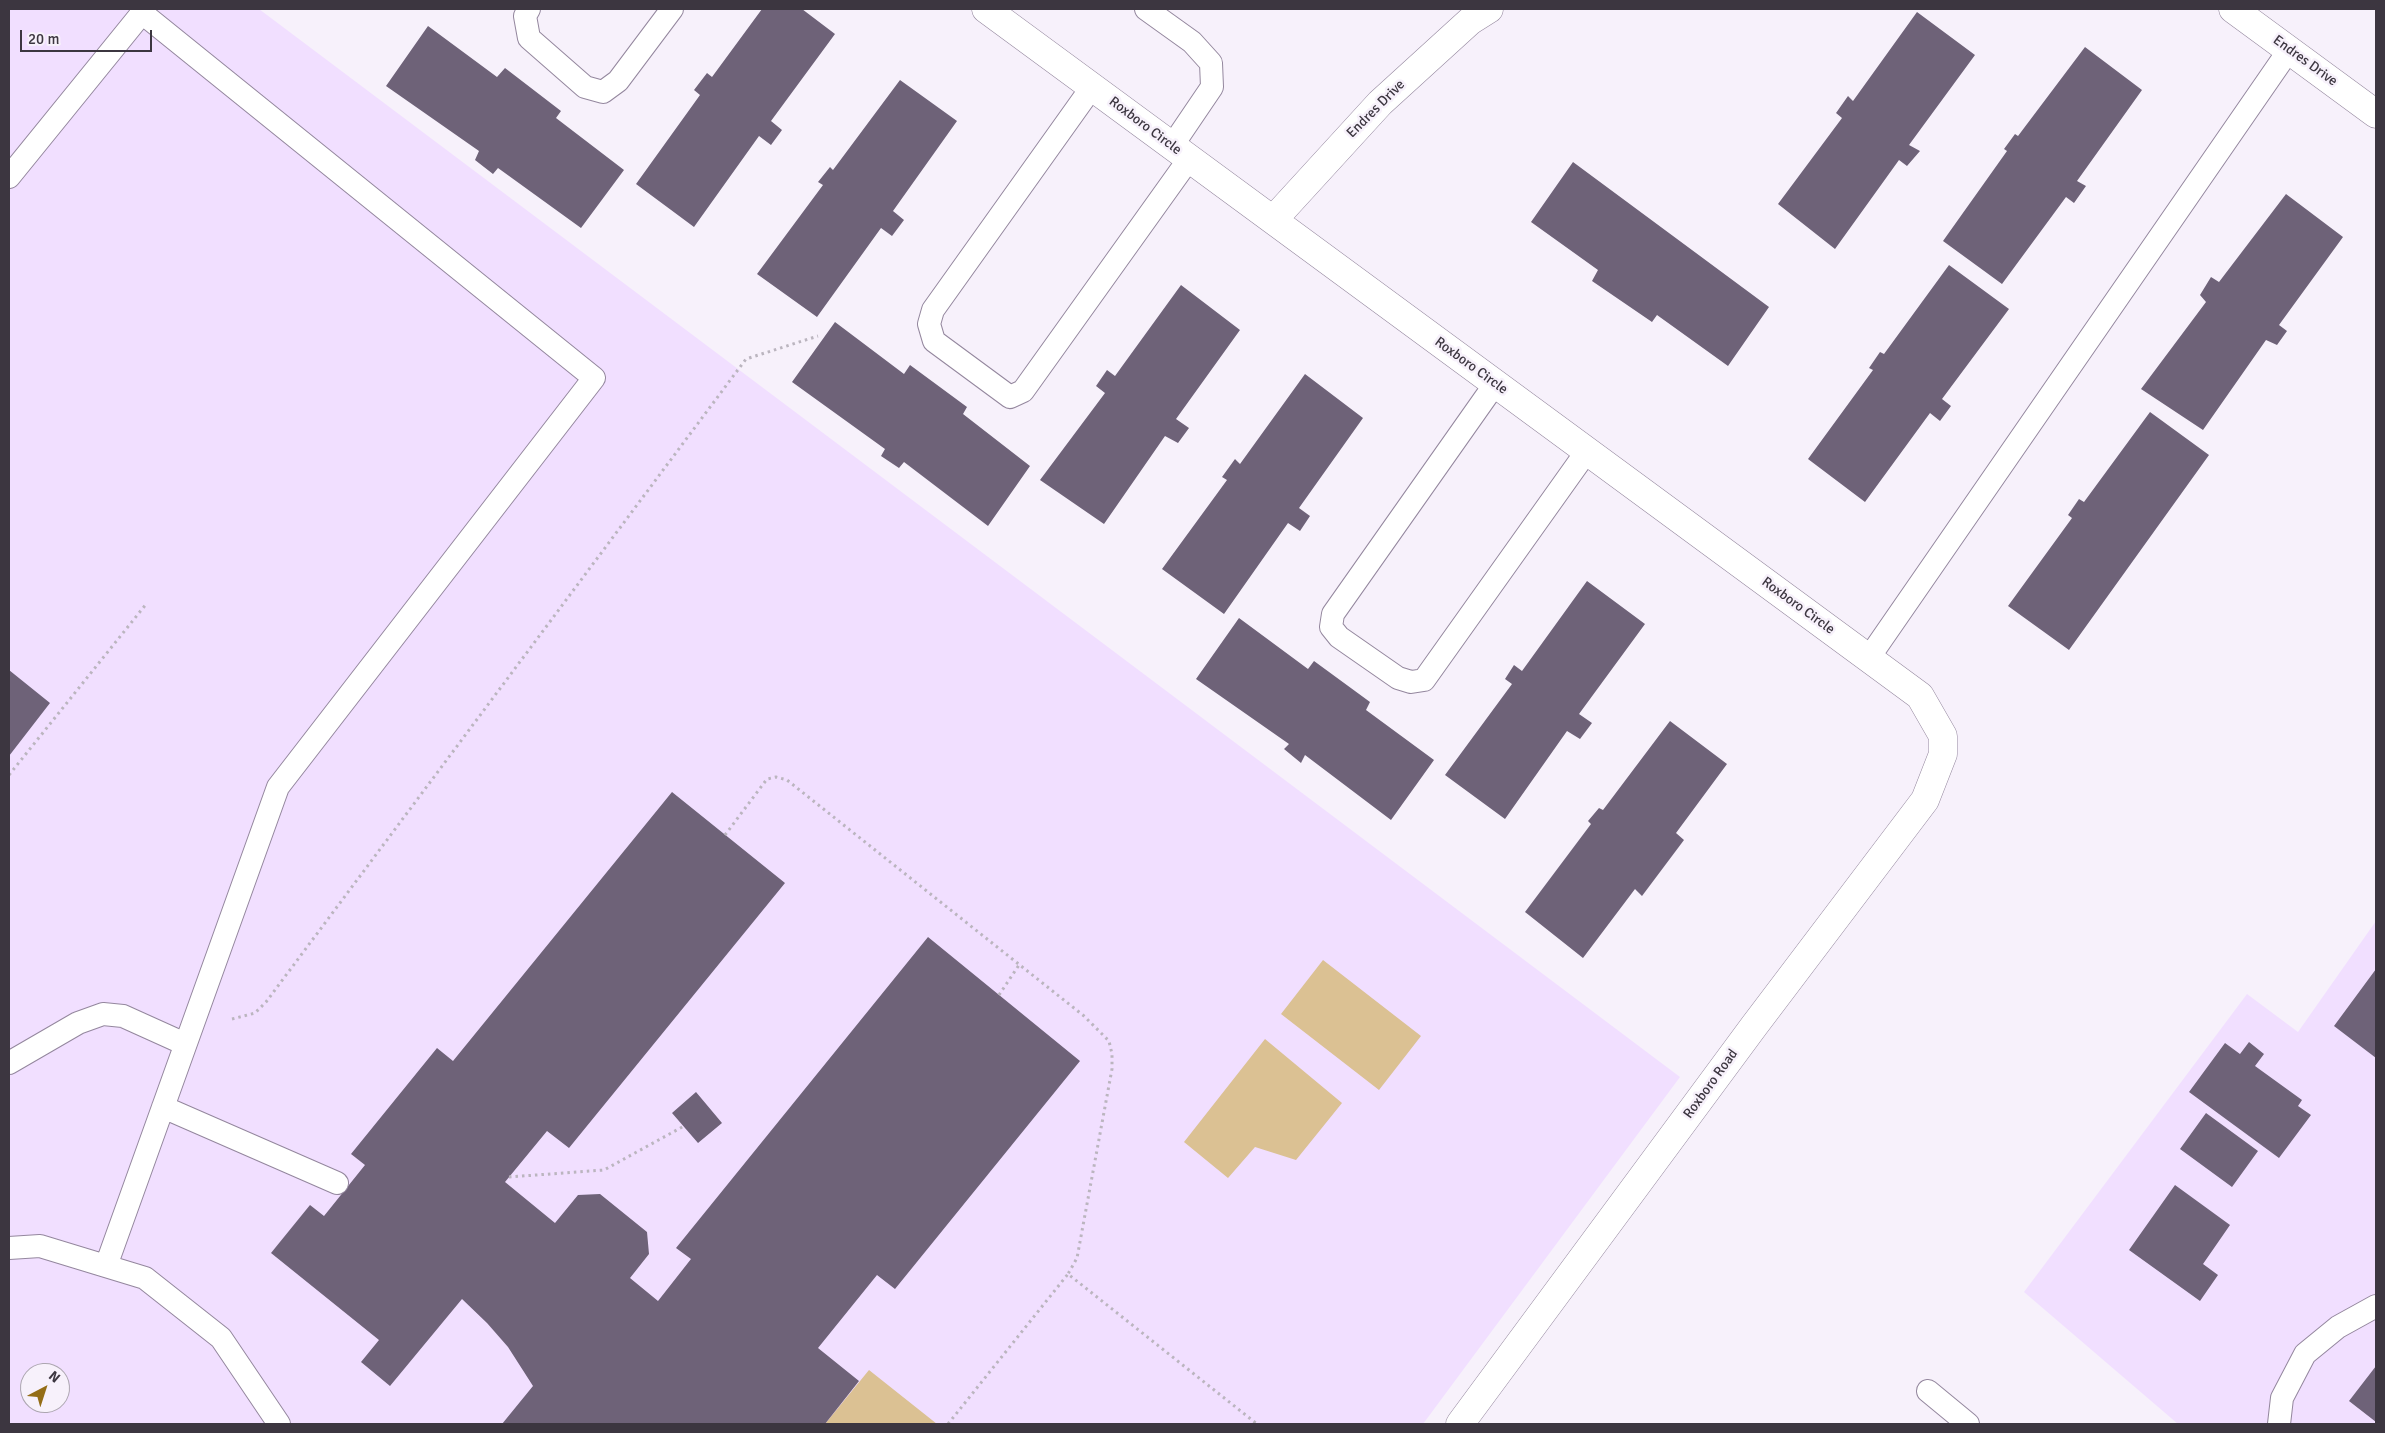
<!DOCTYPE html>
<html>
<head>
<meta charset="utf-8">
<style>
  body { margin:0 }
  #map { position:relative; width:2385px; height:1433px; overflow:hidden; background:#f7f1fb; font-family:Signika,sans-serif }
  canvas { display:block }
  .frame { position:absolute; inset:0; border:10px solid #3c3640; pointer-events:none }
  .north { position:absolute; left:20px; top:1363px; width:50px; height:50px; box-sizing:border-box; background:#f7f1fb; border:1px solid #aca6b0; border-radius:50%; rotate:40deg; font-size:14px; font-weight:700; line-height:20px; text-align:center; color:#3c3640 }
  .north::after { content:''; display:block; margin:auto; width:18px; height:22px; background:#946d16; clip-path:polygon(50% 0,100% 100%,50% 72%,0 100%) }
  .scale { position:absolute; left:20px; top:30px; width:132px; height:22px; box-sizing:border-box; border:2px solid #3c3640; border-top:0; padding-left:6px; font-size:15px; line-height:18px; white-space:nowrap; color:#3c3640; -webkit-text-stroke:4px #f7f1fb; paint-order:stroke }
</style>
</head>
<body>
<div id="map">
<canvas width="2385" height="1433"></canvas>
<div class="frame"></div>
<div class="north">N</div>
<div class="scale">20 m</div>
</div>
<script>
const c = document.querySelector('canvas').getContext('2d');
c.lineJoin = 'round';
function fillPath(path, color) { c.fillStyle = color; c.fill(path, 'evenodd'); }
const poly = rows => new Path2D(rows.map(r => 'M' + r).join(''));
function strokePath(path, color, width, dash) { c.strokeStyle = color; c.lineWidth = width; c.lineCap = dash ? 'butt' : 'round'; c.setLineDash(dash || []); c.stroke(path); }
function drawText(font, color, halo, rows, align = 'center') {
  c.font = font + ' Signika,sans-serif'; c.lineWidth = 5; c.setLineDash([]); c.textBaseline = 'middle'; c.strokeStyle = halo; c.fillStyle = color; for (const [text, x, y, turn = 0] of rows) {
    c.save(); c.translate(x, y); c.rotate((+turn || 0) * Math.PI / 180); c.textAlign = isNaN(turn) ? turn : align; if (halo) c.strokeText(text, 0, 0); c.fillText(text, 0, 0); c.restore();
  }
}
fillPath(poly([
  [9,9,259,9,1680,1077,1423,1424,9,1424],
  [30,1373,60,1373,60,1403,30,1403],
  [2376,921,2376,1424,2178,1424,2024,1292,2247,994,2298,1032]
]), '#f1dfff');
fillPath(poly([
  [1323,960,1421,1036,1379,1090,1281,1014],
  [1265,1039,1342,1103,1296,1160,1255,1147,1228,1178,1184,1142],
  [869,1370,937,1424,825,1424]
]), '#dbc193');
fillPath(poly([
  [762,9,802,9,835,34,771,121,782,130,771,145,759,136,694,227,636,184,700,95,694,90,707,73,712,77],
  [1917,12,1975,55,1909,145,1920,151,1907,166,1899,160,1835,249,1778,204,1842,118,1836,113,1848,96,1853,101],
  [428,26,497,77,505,68,561,111,556,118,624,170,581,228,498,168,493,174,475,160,479,151,386,86],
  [2085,47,2142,90,2077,181,2086,186,2074,203,2066,197,2002,284,1943,241,2007,151,2004,149,2015,134,2018,136],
  [900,80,957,121,893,211,904,220,892,236,881,228,817,317,757,274,823,185,818,182,830,167,833,170],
  [1573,162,1769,307,1728,366,1657,315,1652,322,1592,281,1598,270,1531,222],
  [2286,194,2343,237,2279,325,2287,331,2277,345,2266,340,2203,430,2141,389,2206,302,2200,295,2211,277,2219,282],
  [1949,265,2009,309,1942,399,1951,406,1940,421,1930,413,1865,502,1808,459,1873,370,1869,368,1880,352,1884,354],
  [1181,285,1240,330,1176,419,1189,428,1178,443,1165,436,1104,524,1040,480,1105,393,1096,386,1107,370,1115,376],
  [835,322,904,374,910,365,967,407,963,414,1030,466,988,526,904,462,899,468,881,456,885,449,792,382],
  [1305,374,1363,418,1299,508,1310,516,1300,531,1288,523,1224,614,1162,569,1227,480,1222,477,1235,459,1240,464],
  [2150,412,2209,455,2069,650,2008,606,2072,518,2068,515,2079,499,2084,502],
  [1587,581,1645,624,1579,714,1592,723,1580,739,1567,731,1505,819,1445,775,1512,684,1505,679,1514,665,1522,671],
  [1239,618,1308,669,1314,661,1370,702,1366,710,1434,760,1391,820,1305,755,1301,763,1284,749,1289,744,1196,679],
  [9,670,50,703,9,756],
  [1670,721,1727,764,1676,833,1684,840,1642,896,1635,889,1583,958,1525,912,1591,824,1588,821,1599,808,1603,810],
  [672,792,785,883,569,1148,547,1131,505,1182,555,1223,578,1195,600,1194,647,1232,649,1254,630,1278,658,1301,691,1259,676,1248,928,937,1080,1061,895,1289,877,1275,818,1348,859,1381,825,1424,502,1424,533,1386,508,1347,487,1323,462,1299,390,1386,361,1362,379,1340,271,1253,310,1205,324,1216,365,1165,351,1154,437,1048,453,1061],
  [2376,969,2376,1058,2334,1026],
  [2249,1042,2264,1054,2255,1066,2302,1100,2298,1106,2311,1115,2279,1158,2189,1092,2225,1043,2240,1054],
  [696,1092,722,1123,698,1143,672,1113],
  [2206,1113,2258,1151,2232,1187,2180,1149],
  [2175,1185,2230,1225,2203,1264,2218,1275,2200,1301,2129,1250],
  [2376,1366,2376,1422,2349,1401]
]), '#6e6278');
const service = poly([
  [529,9,525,16,529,38,585,87,603,92,618,81,672,9],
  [1146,9,1192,42,1211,63,1212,87,1172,146],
  [1092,87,933,310,929,324,934,341,1010,397,1023,391,1189,159],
  [9,177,142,13,594,378,278,787,106,1266],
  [1495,384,1333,614,1331,627,1339,637,1398,678,1411,682,1424,680,1587,451],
  [1868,659,2289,50],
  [9,1063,78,1023,103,1014,123,1016,185,1044],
  [163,1107,337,1183],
  [9,1248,40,1246,145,1278,221,1338,279,1424],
  [1928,1391,1968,1424],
  [2279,1424,2282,1398,2305,1354,2338,1327,2376,1306]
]);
const minor = poly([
  [986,9,1920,696,1943,736,1943,754,1925,800,1754,1026,1460,1424],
  [2233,9,2376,114],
  [1273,220,1380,103,1470,21,1489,9]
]);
strokePath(service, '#94879e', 24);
strokePath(minor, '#94879e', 29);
strokePath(poly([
  [9,775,147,603],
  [725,835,767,779,776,777,787,780,1084,1016,1109,1041,1112,1054,1112,1069,1077,1258,1068,1274],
  [999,995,1019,965],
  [232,1019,255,1013,266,1002,746,359,818,336],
  [509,1177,604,1170,684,1126],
  [948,1424,1068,1274,1257,1424]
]), '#bbb5bf', 3, [2.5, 4]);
strokePath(service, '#fff', 22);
strokePath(minor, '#fff', 28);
drawText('14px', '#3c3640', '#f7f1fb', [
  ["Endres Drive",2305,61,36],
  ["Endres Drive",1376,109,-45],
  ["Roxboro Circle",1145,126,37],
  ["Roxboro Circle",1471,366,36],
  ["Roxboro Circle",1798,606,36],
  ["Roxboro Road",1711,1084,-54]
]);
</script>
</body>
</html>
